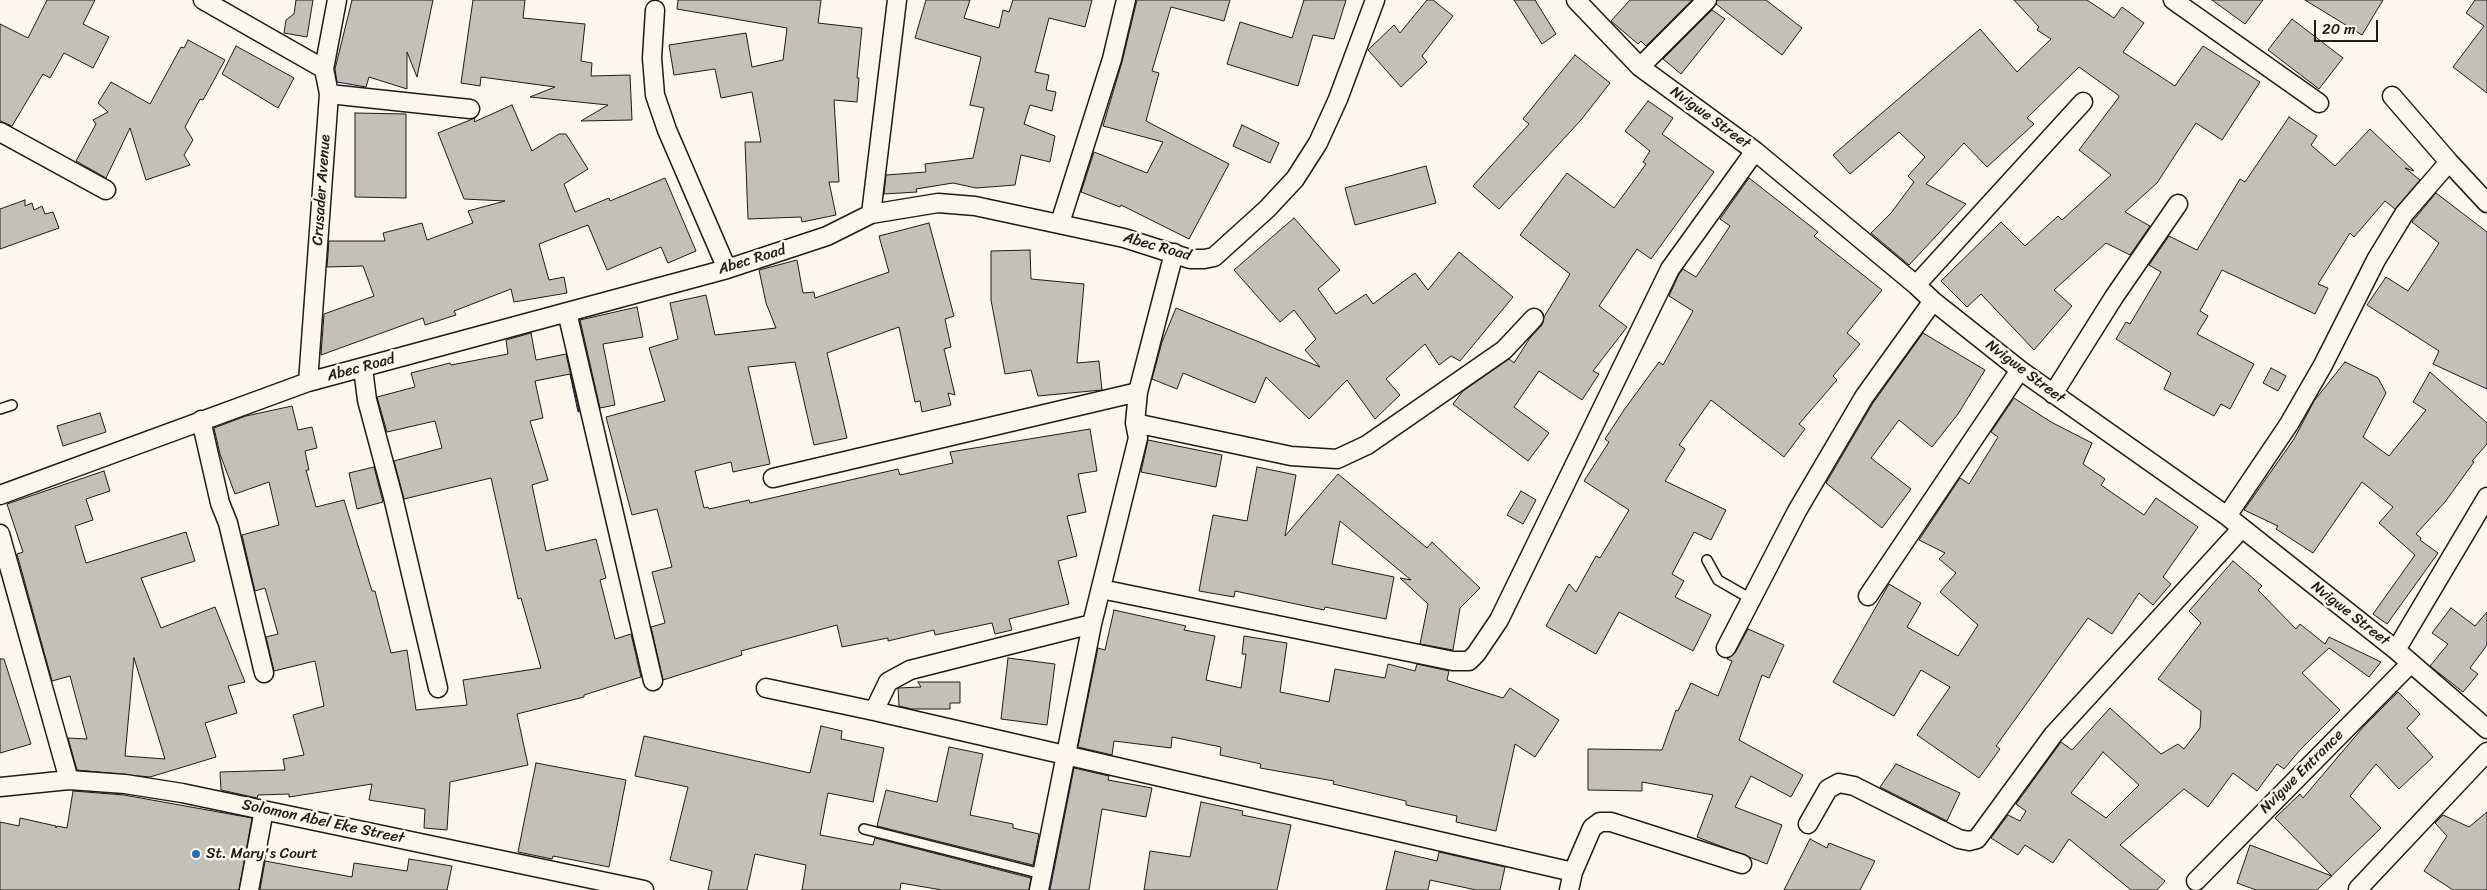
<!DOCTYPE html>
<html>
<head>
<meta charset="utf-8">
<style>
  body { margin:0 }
  #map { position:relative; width:2487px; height:890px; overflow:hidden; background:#fbf7ec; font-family:Sriracha,sans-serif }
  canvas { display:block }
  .scale { position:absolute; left:2314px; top:20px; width:64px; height:22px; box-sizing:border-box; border:2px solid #1c1c1c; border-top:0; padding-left:6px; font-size:15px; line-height:18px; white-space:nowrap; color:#1c1c1c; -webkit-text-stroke:4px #fbf7ec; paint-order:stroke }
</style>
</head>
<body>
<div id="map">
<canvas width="2487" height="890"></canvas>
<div class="scale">20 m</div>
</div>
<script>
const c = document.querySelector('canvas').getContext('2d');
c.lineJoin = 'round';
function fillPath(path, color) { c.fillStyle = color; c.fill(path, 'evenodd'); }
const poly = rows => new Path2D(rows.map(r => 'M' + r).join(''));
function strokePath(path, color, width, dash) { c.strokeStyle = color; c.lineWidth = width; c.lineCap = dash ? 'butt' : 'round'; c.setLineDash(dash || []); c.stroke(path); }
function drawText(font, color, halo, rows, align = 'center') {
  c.font = font + ' Sriracha,sans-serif'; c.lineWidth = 5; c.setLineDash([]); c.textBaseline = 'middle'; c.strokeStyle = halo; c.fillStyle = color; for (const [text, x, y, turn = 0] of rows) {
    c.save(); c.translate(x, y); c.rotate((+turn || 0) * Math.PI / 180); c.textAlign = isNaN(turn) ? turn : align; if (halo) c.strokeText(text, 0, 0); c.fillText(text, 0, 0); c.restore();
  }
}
const building = poly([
  [47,0,95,0,83,24,109,37,93,68,64,53,50,78,43,74,12,126,0,121,0,24,28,38,47,0],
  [296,0,313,0,307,37,284,33,286,20,294,14,296,0],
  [352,0,433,0,417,77,407,52,407,89,369,77,366,87,337,82,335,69,352,0],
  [473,0,525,0,523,18,585,24,581,61,592,63,591,76,630,75,632,120,581,121,608,105,530,97,555,87,481,77,480,86,461,83,473,0],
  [678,0,821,0,818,23,862,28,857,78,859,78,857,102,834,100,839,182,829,182,836,215,802,222,801,217,748,219,745,142,761,142,752,92,721,98,715,69,674,75,669,45,746,33,752,67,783,60,787,28,677,9,678,0],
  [926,0,970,0,964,18,999,28,1003,10,1009,12,1013,0,1092,0,1085,27,1049,18,1035,72,1049,75,1046,90,1056,92,1052,111,1030,105,1024,124,1055,136,1050,162,1021,155,1015,185,976,188,953,183,916,189,917,192,884,194,886,175,926,172,925,164,973,158,984,108,970,105,981,57,915,38,926,0],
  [1137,0,1230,0,1224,21,1171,7,1152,71,1159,73,1146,121,1229,164,1189,239,1121,205,1120,207,1081,192,1094,152,1147,173,1163,142,1103,126,1122,62,1137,0],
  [1304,0,1346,0,1334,39,1313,35,1298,86,1227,64,1240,22,1292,38,1304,0],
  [1427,0,1433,0,1453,16,1422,56,1427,62,1401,87,1368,50,1394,25,1400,33,1427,0],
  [1514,0,1535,0,1556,34,1542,44,1514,0],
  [1630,0,1692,0,1646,46,1641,41,1638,44,1611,21,1630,0],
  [1717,0,1766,0,1802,28,1782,55,1716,4,1717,0],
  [2014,0,2087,0,2114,18,2122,7,2144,23,2123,52,2175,86,2203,46,2260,82,2222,140,2196,123,2157,183,2125,212,2150,226,2130,255,2106,243,2054,290,2072,306,2034,350,1981,294,1967,307,1941,281,2001,222,2025,246,2058,216,2062,220,2111,175,2079,150,2119,97,2118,95,2079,67,2027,118,2034,124,1987,167,1964,143,1926,184,1966,204,1909,265,1871,233,1891,213,1914,182,1908,176,1925,157,1899,132,1850,174,1833,155,1980,29,2017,72,2051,39,2037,30,2039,27,2014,0],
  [2212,0,2263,0,2245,24,2212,0],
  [2305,0,2383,0,2362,35,2305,0],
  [2475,0,2487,0,2487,93,2453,67,2484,26,2466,13,2475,0],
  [1712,10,1725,19,1681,74,1663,59,1712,10],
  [2292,19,2343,58,2319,89,2268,50,2292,19],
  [188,40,225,60,203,100,200,99,185,127,193,140,184,155,190,165,146,180,130,128,106,178,76,161,96,124,93,120,108,112,98,103,111,82,150,104,181,47,184,48,188,40],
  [236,46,294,78,278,108,222,74,236,46],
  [1575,55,1610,83,1581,120,1499,209,1473,186,1529,124,1523,119,1575,55],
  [1648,101,1673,118,1662,134,1714,172,1651,259,1637,249,1599,306,1627,327,1593,371,1599,374,1582,400,1539,371,1514,407,1549,433,1528,461,1453,404,1463,391,1509,359,1514,363,1530,338,1542,325,1544,317,1570,274,1520,235,1567,173,1614,208,1646,164,1643,162,1650,151,1625,131,1648,101],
  [512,105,532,151,559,134,566,134,588,169,564,184,575,212,609,198,610,201,665,178,696,251,668,263,661,247,607,270,588,225,539,244,549,280,564,277,567,293,514,302,511,289,454,311,456,315,425,325,423,318,321,355,324,314,374,296,363,266,327,267,329,241,385,241,383,233,422,223,427,240,473,223,468,211,505,201,464,199,438,133,475,118,474,122,512,105],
  [355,113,406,114,406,198,355,197,355,113],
  [2289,117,2317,136,2311,145,2335,166,2370,129,2414,171,2405,168,2420,180,2395,209,2385,201,2354,237,2350,233,2318,284,2328,288,2315,314,2222,270,2200,311,2208,316,2197,334,2254,364,2230,409,2221,404,2214,416,2164,389,2171,373,2116,339,2126,322,2130,324,2161,272,2149,265,2169,236,2197,250,2240,179,2245,182,2289,117],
  [1242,125,1279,143,1270,163,1233,146,1242,125],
  [1426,166,1436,203,1355,225,1345,188,1426,166],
  [1749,178,1818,232,1814,236,1882,290,1847,333,1860,344,1833,376,1837,380,1799,424,1805,429,1784,457,1711,400,1679,445,1685,449,1665,481,1726,510,1711,540,1694,532,1672,574,1684,581,1675,597,1711,615,1693,651,1619,612,1596,654,1546,626,1569,584,1576,592,1596,556,1600,558,1629,510,1584,481,1609,442,1605,439,1624,410,1659,362,1663,365,1693,311,1669,296,1679,274,1683,269,1696,277,1730,226,1720,219,1749,178],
  [2436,193,2487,232,2487,389,2433,364,2439,351,2367,305,2386,277,2408,291,2439,243,2412,222,2436,193],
  [25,200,25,206,32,203,34,210,42,206,45,214,53,212,59,228,0,249,0,209,25,200],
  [1294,218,1340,270,1318,289,1336,314,1366,294,1373,304,1415,273,1428,290,1459,252,1513,297,1460,361,1451,356,1439,365,1425,344,1386,379,1400,395,1375,419,1347,380,1309,419,1266,377,1255,403,1183,373,1177,389,1152,379,1162,342,1176,308,1320,367,1305,350,1316,339,1294,310,1280,322,1234,270,1294,218],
  [929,223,954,316,945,319,951,347,944,349,955,395,948,393,951,405,922,412,920,401,915,402,899,327,827,353,847,438,814,445,795,362,748,367,770,464,733,472,731,462,695,471,704,508,708,507,709,509,749,500,750,503,898,469,900,475,953,463,950,452,1090,429,1097,471,1078,474,1086,512,1067,516,1077,556,1058,561,1069,604,1009,619,1012,630,995,634,992,623,935,635,934,630,888,641,888,638,842,647,837,625,741,651,742,655,663,680,651,627,665,623,652,572,672,567,657,509,632,515,606,417,665,401,649,348,678,339,670,303,706,295,715,335,776,328,766,303,759,270,797,260,803,293,814,292,815,298,889,272,879,236,929,223],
  [1030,250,1031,279,1084,284,1077,363,1099,361,1102,390,1038,396,1031,370,1005,374,991,300,991,251,1030,250],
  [637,307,643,337,603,344,615,405,600,408,580,320,637,307],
  [531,333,536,360,566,354,579,412,578,412,570,374,535,381,543,418,530,421,548,480,532,485,546,551,596,539,606,578,600,580,615,639,631,634,641,677,584,695,584,697,517,714,528,765,450,782,447,830,424,828,425,809,369,800,372,784,289,797,289,794,258,795,257,798,221,790,220,772,285,770,283,759,304,755,293,715,324,706,315,661,274,671,266,637,278,634,265,588,255,591,242,535,279,525,269,482,235,494,220,454,214,428,246,416,292,406,298,430,312,427,317,448,305,451,309,470,306,470,316,507,344,500,372,591,375,591,391,653,407,650,416,710,467,705,463,680,541,668,521,598,518,599,491,478,404,499,394,461,442,448,435,421,387,432,377,397,415,387,411,373,450,363,451,365,508,354,506,340,531,333],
  [1923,333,1985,370,1958,414,1932,447,1899,420,1871,458,1911,489,1882,528,1826,483,1873,403,1923,333],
  [2345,362,2378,378,2386,393,2363,437,2389,456,2426,410,2413,402,2430,372,2487,423,2487,444,2472,461,2474,462,2445,502,2416,534,2421,538,2420,540,2438,553,2387,624,2373,614,2415,555,2379,523,2393,507,2362,482,2313,553,2276,529,2278,526,2244,510,2294,439,2314,401,2345,362],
  [2271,368,2286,376,2278,391,2263,383,2271,368],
  [2014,398,2051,422,2092,443,2083,464,2105,479,2101,485,2144,515,2156,498,2198,527,2163,577,2171,584,2153,605,2139,593,2112,634,2088,618,1996,746,2000,749,1979,778,1917,735,1950,687,1921,670,1894,716,1833,682,1889,584,1921,603,1907,627,1958,656,1978,625,1940,592,1956,573,1939,559,1945,553,1919,540,1960,478,1969,484,1998,437,1991,432,2014,398],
  [100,413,106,432,63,446,57,426,100,413],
  [1148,440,1222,455,1216,487,1141,472,1148,440],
  [374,467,383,502,357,509,349,473,374,467],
  [1257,467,1296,475,1285,536,1338,474,1427,548,1432,542,1480,588,1460,608,1453,650,1420,644,1428,604,1400,578,1411,580,1340,521,1332,564,1394,577,1386,619,1325,607,1324,610,1235,591,1234,597,1199,591,1213,515,1247,521,1257,467],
  [104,471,110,491,86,499,93,520,75,526,86,563,186,532,195,561,141,578,161,628,215,607,245,682,228,686,237,713,205,723,216,757,150,777,77,770,68,738,87,739,70,676,52,681,17,554,23,552,7,504,104,471],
  [134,658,165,759,125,756,134,658],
  [1521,491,1536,500,1523,524,1507,515,1521,491],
  [2233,561,2262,586,2258,590,2296,629,2300,624,2325,644,2329,637,2381,662,2369,677,2329,648,2302,673,2340,710,2300,750,2284,769,2277,764,2257,791,2233,773,2208,807,2184,789,2120,845,2165,881,2157,890,2131,890,2069,839,2053,863,2025,845,2018,855,1991,838,2008,815,2020,821,2026,811,2016,804,2061,742,2072,750,2110,708,2161,754,2178,744,2184,749,2200,728,2201,711,2158,679,2201,623,2189,611,2233,561],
  [2103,752,2139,785,2106,818,2071,793,2103,752],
  [2451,608,2475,626,2487,612,2487,645,2470,668,2478,674,2463,692,2430,666,2448,644,2432,633,2451,608],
  [1114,610,1186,626,1184,630,1215,636,1206,680,1241,688,1246,654,1242,654,1244,636,1287,643,1280,692,1329,702,1335,669,1385,678,1388,664,1415,671,1417,664,1449,671,1447,680,1449,681,1503,698,1510,688,1559,720,1535,757,1515,744,1496,831,1456,822,1457,816,1406,805,1406,801,1333,784,1334,781,1260,768,1261,764,1220,755,1221,747,1172,737,1171,748,1114,741,1112,755,1078,747,1098,648,1105,650,1114,610],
  [1748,629,1784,645,1769,678,1762,675,1739,740,1803,775,1791,797,1751,776,1735,807,1782,825,1767,864,1697,837,1713,795,1642,782,1642,791,1588,790,1588,749,1662,750,1676,710,1678,711,1691,683,1718,696,1732,661,1727,659,1735,653,1748,629],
  [1008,658,1055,664,1047,725,1001,719,1008,658],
  [0,659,4,659,31,744,0,753,0,659],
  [918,682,960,682,960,703,950,703,950,709,912,709,899,706,898,688,921,687,918,682],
  [2398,692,2420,714,2407,728,2433,757,2399,789,2376,764,2350,796,2381,828,2317,890,2256,890,2237,883,2250,845,2332,876,2275,818,2300,794,2303,798,2365,725,2398,692],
  [821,726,842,731,841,739,884,748,873,802,828,793,820,835,873,845,875,838,1031,878,1029,890,942,890,901,883,900,890,802,890,806,865,755,854,747,890,708,890,712,871,670,860,688,787,635,776,644,736,810,773,821,726],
  [949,747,983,754,970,815,1013,824,1013,828,1039,834,1033,865,877,826,886,790,937,802,949,747],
  [536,763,626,780,609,867,553,856,552,859,518,852,536,763],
  [1896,764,1960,793,1947,821,1880,787,1896,764],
  [1074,768,1109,776,1108,780,1152,788,1146,817,1102,809,1089,890,1050,890,1074,768],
  [73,791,124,795,252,818,239,890,0,890,0,822,19,826,20,818,56,826,56,828,57,826,67,828,73,791],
  [1201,802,1243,811,1242,815,1291,825,1277,890,1144,890,1150,851,1190,857,1201,802],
  [2487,812,2487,890,2453,890,2424,871,2447,836,2435,823,2443,815,2469,827,2487,812],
  [1810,839,1827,848,1829,843,1875,861,1860,890,1784,890,1810,839],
  [1395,851,1437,861,1439,852,1505,867,1500,890,1476,890,1430,880,1428,890,1386,890,1395,851],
  [409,859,452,866,447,890,260,890,265,861,352,877,354,863,407,871,409,859]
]);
fillPath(building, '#c3c0b8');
strokePath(building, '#1c1c1c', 1);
const lane = poly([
  [0,409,12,405],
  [1707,560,1718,580,1751,599],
  [864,829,1042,874]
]);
const street = poly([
  [203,0,324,69],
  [1576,0,1640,67,1755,151,1916,285,1933,301,2020,370,2227,516,2396,650,2487,729],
  [2173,0,2319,103],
  [655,10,652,58,655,95,667,130,727,269],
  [1640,67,1707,0],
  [329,94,470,109],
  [2392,96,2449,162,2487,203],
  [0,132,106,190],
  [871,214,897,0],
  [1060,223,1112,59,1126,0],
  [1916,285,2083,102],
  [567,312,653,681],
  [363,368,367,400,393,497,438,688],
  [308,382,329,94,324,69,337,0],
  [2053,394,2114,297,2178,204],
  [201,420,220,503,228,523,264,673],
  [1135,423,1291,456,1337,459,1367,445,1504,350,1534,318],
  [773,478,1138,392],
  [0,495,308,382,727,269,827,236,871,214,938,203,975,206,1124,238,1190,259,1204,259,1214,257,1267,209,1295,179,1318,143,1338,99,1375,0],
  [2227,516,2289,424,2323,365,2376,260,2404,214,2449,162],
  [0,534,69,780],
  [1101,589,1453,661,1469,661,1476,654,1499,620,1670,269,1755,151],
  [1868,596,2020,370],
  [1726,648,1797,511,1864,397,1933,301],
  [2396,650,2487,497],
  [766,688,874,711,1573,872],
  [874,711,888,682,910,670,1092,624],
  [0,787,69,780,125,784,182,793,644,890],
  [1808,824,1828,789,1839,783,1854,786,1959,839,1969,841,1977,839,2053,735,2242,528],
  [2196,881,2410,664],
  [2358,889,2487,752],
  [249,890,264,810],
  [1039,890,1092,624,1138,438,1135,423,1138,392,1174,253],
  [1569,890,1573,872,1592,828,1600,822,1611,822,1742,864]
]);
strokePath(lane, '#1c1c1c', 12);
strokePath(street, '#1c1c1c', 21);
strokePath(lane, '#fbf7ec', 9);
strokePath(street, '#fbf7ec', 18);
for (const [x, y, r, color] of [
  [196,854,5,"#1f6fb2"]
]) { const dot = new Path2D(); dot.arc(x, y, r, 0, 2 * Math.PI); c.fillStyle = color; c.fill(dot); strokePath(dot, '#fbf7ec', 2); }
drawText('15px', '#1c1c1c', '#fbf7ec', [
  ["Nvigwe Street",1710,118,36],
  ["Crusader Avenue",322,190,-86],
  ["Abec Road",1157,247,16],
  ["Abec Road",752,260,-17],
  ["Abec Road",361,368,-15],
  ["Nvigwe Street",2025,372,37],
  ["Nvigwe Street",2350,614,38],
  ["Nvigwe Entrance",2302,772,-45],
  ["Solomon Abel Eke Street",323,822,12]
]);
drawText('15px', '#1c1c1c', '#fbf7ec', [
  ["St. Mary's Court",206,854]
], 'left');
</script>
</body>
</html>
